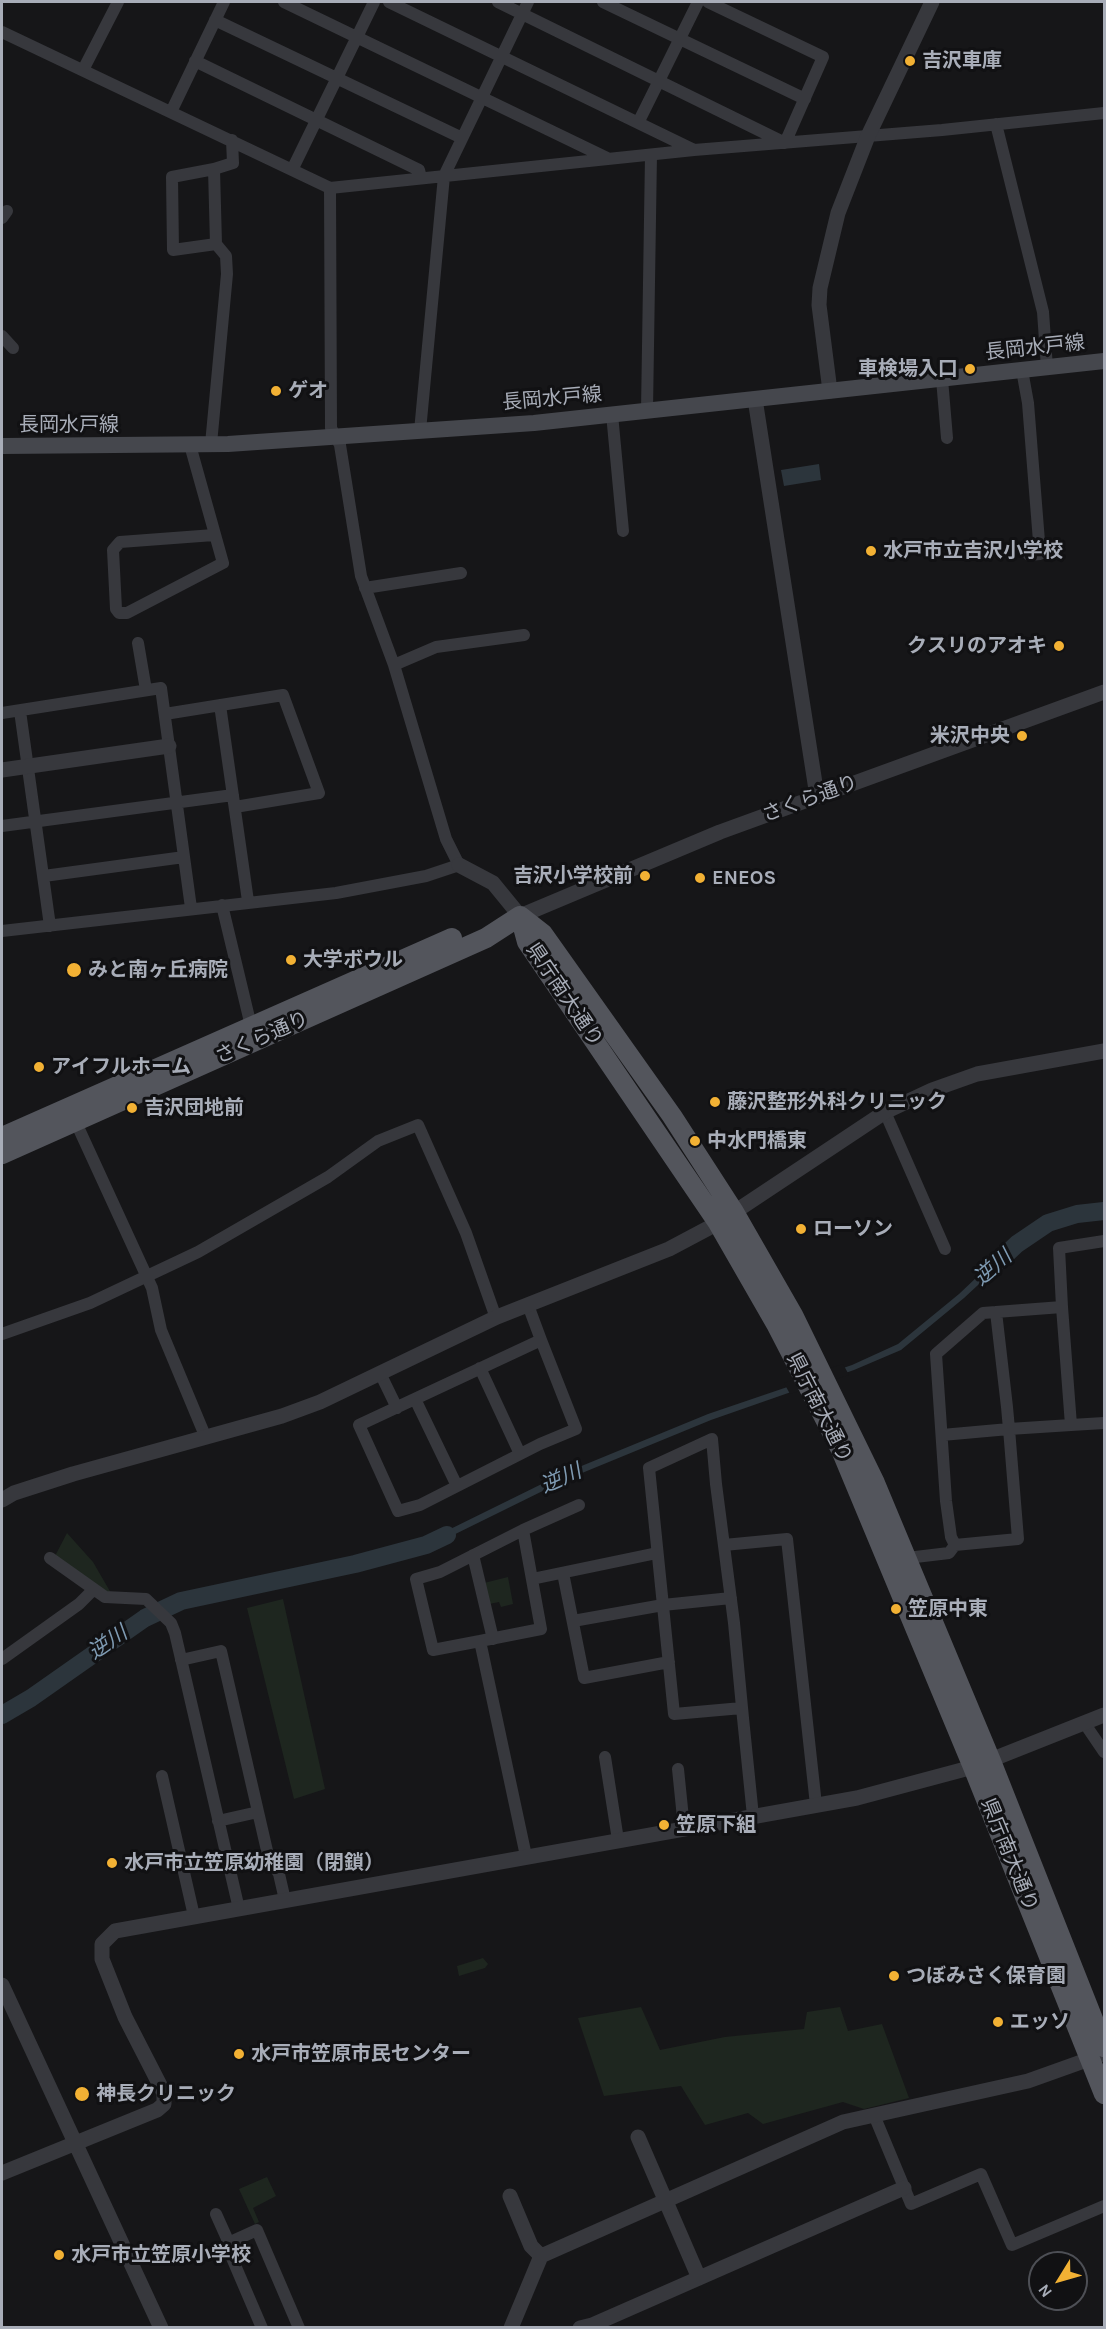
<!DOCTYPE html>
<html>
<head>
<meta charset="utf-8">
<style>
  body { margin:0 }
  #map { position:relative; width:1106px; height:2329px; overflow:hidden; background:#161618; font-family:Karla,sans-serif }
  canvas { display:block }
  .frame { position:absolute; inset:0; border:3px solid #a8adb8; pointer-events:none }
  .north { position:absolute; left:1028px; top:2251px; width:60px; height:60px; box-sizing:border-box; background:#111113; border:2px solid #4d4f55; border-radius:50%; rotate:233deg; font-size:16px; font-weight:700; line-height:24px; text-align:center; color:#a8adb8 }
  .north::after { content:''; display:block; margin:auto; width:21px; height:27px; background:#f2b134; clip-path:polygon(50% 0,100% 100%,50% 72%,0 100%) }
</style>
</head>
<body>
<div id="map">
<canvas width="1106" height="2329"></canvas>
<div class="frame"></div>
<div class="north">N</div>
</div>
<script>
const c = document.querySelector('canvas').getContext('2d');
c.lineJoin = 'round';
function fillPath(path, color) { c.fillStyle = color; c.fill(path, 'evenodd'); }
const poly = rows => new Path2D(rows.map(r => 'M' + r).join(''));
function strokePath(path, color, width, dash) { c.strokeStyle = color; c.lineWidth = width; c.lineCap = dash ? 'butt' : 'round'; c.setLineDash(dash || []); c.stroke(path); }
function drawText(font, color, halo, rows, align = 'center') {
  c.font = font + ' Karla,"Noto Sans JP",sans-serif'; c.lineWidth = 6; c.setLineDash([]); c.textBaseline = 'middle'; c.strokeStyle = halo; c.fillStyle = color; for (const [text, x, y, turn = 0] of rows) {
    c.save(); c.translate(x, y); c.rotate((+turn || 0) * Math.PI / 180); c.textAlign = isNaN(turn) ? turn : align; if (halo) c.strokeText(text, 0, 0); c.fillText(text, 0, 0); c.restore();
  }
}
fillPath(poly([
  [67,1533,93,1562,111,1593,103,1591,54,1558],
  [508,1577,513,1604,501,1607,499,1602,489,1604,484,1583],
  [283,1599,325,1789,294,1799,247,1608],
  [483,1958,488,1964,485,1968,459,1976,457,1966],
  [641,2007,660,2050,725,2037,804,2029,807,2012,840,2007,848,2031,882,2024,909,2098,864,2109,843,2102,763,2124,748,2113,705,2125,681,2086,604,2096,578,2018],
  [267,2177,276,2196,253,2208,259,2222,255,2224,239,2189]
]), '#1e261f');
fillPath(poly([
  [819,464,821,480,784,486,781,470],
  [1015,1241,1019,1247,964,1298,901,1350,854,1370,711,1420,565,1480,427,1548,424,1542,562,1474,708,1414,852,1365,898,1344,959,1294]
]), '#2c353c');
fillPath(poly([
  [843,1364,849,1375,790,1394,784,1383]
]), '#161618');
strokePath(poly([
  [1000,1260,1017,1244,1048,1223,1077,1214,1104,1211],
  [2,1715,31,1698,145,1618,181,1601,355,1564,426,1545,447,1535]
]), '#2c353c', 18);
strokePath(poly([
  [284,2,607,158],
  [389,2,694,150],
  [498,2,785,143,823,57,708,2],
  [603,2,805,99],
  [215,20,462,138],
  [2,32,330,188,694,150,942,130,1104,113],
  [195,61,419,170,421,178],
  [83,70,118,2],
  [171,112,224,2],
  [639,121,698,2],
  [996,124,1043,312,1047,368],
  [293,168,374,2],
  [214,169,172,177,173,250,216,244],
  [2,218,7,211],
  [2,336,13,348],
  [1022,370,1028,403,1040,554,1029,555],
  [942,379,947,438],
  [647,410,651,155],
  [612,414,623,531],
  [420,431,444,176,528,2],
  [211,444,227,274,226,256,216,244,214,169,233,163,232,140],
  [190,445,223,563,127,613,119,613,116,609,113,550,120,542,214,535],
  [365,588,461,573],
  [138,643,146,690],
  [394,665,436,647,524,635],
  [220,705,248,901],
  [20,711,50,926],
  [2,713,161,688,191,908],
  [165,714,283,695,319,793,235,807],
  [2,826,233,795],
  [44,876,184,857],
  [222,905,251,1026],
  [2,931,336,893,426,876,459,865,446,839,394,665,361,576,340,445,331,428,330,188],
  [885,1112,945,1249],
  [73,1116,152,1288,161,1330,206,1438],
  [528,1305,541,1340,576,1429,540,1444,420,1505,398,1511,359,1425,541,1340],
  [1062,1307,1059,1248,1104,1241],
  [2,1334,90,1303,198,1252,328,1177,378,1141,418,1125,466,1233,496,1318],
  [480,1368,520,1454],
  [380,1373,397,1408],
  [415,1399,457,1486],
  [1071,1425,1104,1423],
  [523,1530,579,1505],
  [724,1545,787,1539,816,1805],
  [955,1545,951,1537,946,1501,936,1354,983,1313,996,1312],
  [473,1555,493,1639],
  [50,1558,105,1597,146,1599,171,1623,175,1633,239,1909],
  [907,1558,949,1553,955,1545,1018,1539,1009,1429,1007,1407,996,1312,1062,1307,1071,1425,1009,1429,942,1435],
  [563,1573,584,1678,669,1662],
  [532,1579,657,1553],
  [573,1621,663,1605,731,1598],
  [480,1641,541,1629,523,1530,440,1572,416,1579,433,1650,480,1641,526,1856],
  [2,1659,79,1604,94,1589],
  [181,1660,221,1651,268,1855,279,1874,285,1900],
  [742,1708,674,1714,649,1468,712,1439,716,1484,734,1623,743,1718,753,1816],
  [1085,1724,1104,1752],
  [605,1757,618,1840],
  [678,1769,684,1828],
  [162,1776,194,1916],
  [218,1821,258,1812],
  [874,2115,911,2204,981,2174,1012,2245,1104,2206],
  [216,2214,229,2243],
  [262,2328,226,2244,257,2230,299,2328]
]), '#37383d', 12);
strokePath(poly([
  [830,391,819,305,820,288,838,213,868,136,932,2],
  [755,399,817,796],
  [2,770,169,746],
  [459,865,493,883,520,916,720,832,1104,692],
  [2,1500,14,1493,73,1474,282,1416,320,1402,497,1317,669,1249,718,1223,885,1112,932,1090,977,1074,1104,1051],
  [2,1985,161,2328],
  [638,2137,699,2278],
  [2,2173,157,2110,164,2104,164,2093,125,2017,102,1959,102,1944,115,1931,857,1798,973,1767,1104,1715],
  [510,2196,531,2246,541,2256],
  [511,2328,541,2256,843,2122,1028,2081,1098,2056],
  [580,2328,592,2325,904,2188]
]), '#37383d', 15);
strokePath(poly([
  [2,446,228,444,534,423,1104,361]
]), '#45474d', 16);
strokePath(poly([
  [520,916,527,942,718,1223,776,1324,841,1450,973,1767,1104,2094],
  [520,916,543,934,672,1116,734,1212,793,1315,875,1483,991,1761,1104,2047],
  [2,1137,452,938],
  [2,1154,486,938,520,916]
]), '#53555c', 20);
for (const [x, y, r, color] of [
  [910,61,6,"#f2b134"],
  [970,369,6,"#f2b134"],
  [276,391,6,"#f2b134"],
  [871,551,6,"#f2b134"],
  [1059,646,6,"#f2b134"],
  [1022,736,6,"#f2b134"],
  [645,876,6,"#f2b134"],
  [700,878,6,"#f2b134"],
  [291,960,6,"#f2b134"],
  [74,970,8,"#f2b134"],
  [39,1067,6,"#f2b134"],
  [715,1102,6,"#f2b134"],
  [132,1108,6,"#f2b134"],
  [695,1141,6,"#f2b134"],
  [801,1229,6,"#f2b134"],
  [896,1609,6,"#f2b134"],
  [664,1825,6,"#f2b134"],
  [112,1863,6,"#f2b134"],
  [894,1976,6,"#f2b134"],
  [998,2022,6,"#f2b134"],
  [239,2054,6,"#f2b134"],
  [82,2094,8,"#f2b134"],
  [59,2255,6,"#f2b134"]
]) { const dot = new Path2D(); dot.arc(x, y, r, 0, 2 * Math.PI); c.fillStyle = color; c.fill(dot); strokePath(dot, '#111113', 2); }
drawText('bold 20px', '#a8adb8', '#111113', [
  ["吉沢車庫",922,61],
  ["車検場入口",958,369,"right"],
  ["ゲオ",288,391],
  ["水戸市立吉沢小学校",883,551],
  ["クスリのアオキ",1047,646,"right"],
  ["米沢中央",1010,736,"right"],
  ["吉沢小学校前",633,876,"right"],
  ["ENEOS",712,878],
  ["大学ボウル",303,960],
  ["みと南ヶ丘病院",88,970],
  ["アイフルホーム",51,1067],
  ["藤沢整形外科クリニック",727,1102],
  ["吉沢団地前",144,1108],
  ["中水門橋東",707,1141],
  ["ローソン",813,1229],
  ["笠原中東",908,1609],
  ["笠原下組",676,1825],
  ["水戸市立笠原幼稚園（閉鎖）",124,1863],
  ["つぼみさく保育園",906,1976],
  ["エッソ",1010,2022],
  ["水戸市笠原市民センター",251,2054],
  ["神長クリニック",96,2094],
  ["水戸市立笠原小学校",71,2255]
], 'left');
drawText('20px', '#a8adb8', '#111113', [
  ["長岡水戸線",1035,348,-6],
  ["長岡水戸線",552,399,-5],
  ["長岡水戸線",69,425],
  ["さくら通り",810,799,-20],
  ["県庁南大通り",564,995,56],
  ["さくら通り",262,1038,-24],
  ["県庁南大通り",819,1408,63],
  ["県庁南大通り",1009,1855,68]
]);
drawText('italic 21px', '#7f9bb3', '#111113', [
  ["逆川",993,1268,-41],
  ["逆川",561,1479,-24],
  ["逆川",108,1643,-34]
]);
</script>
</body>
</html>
